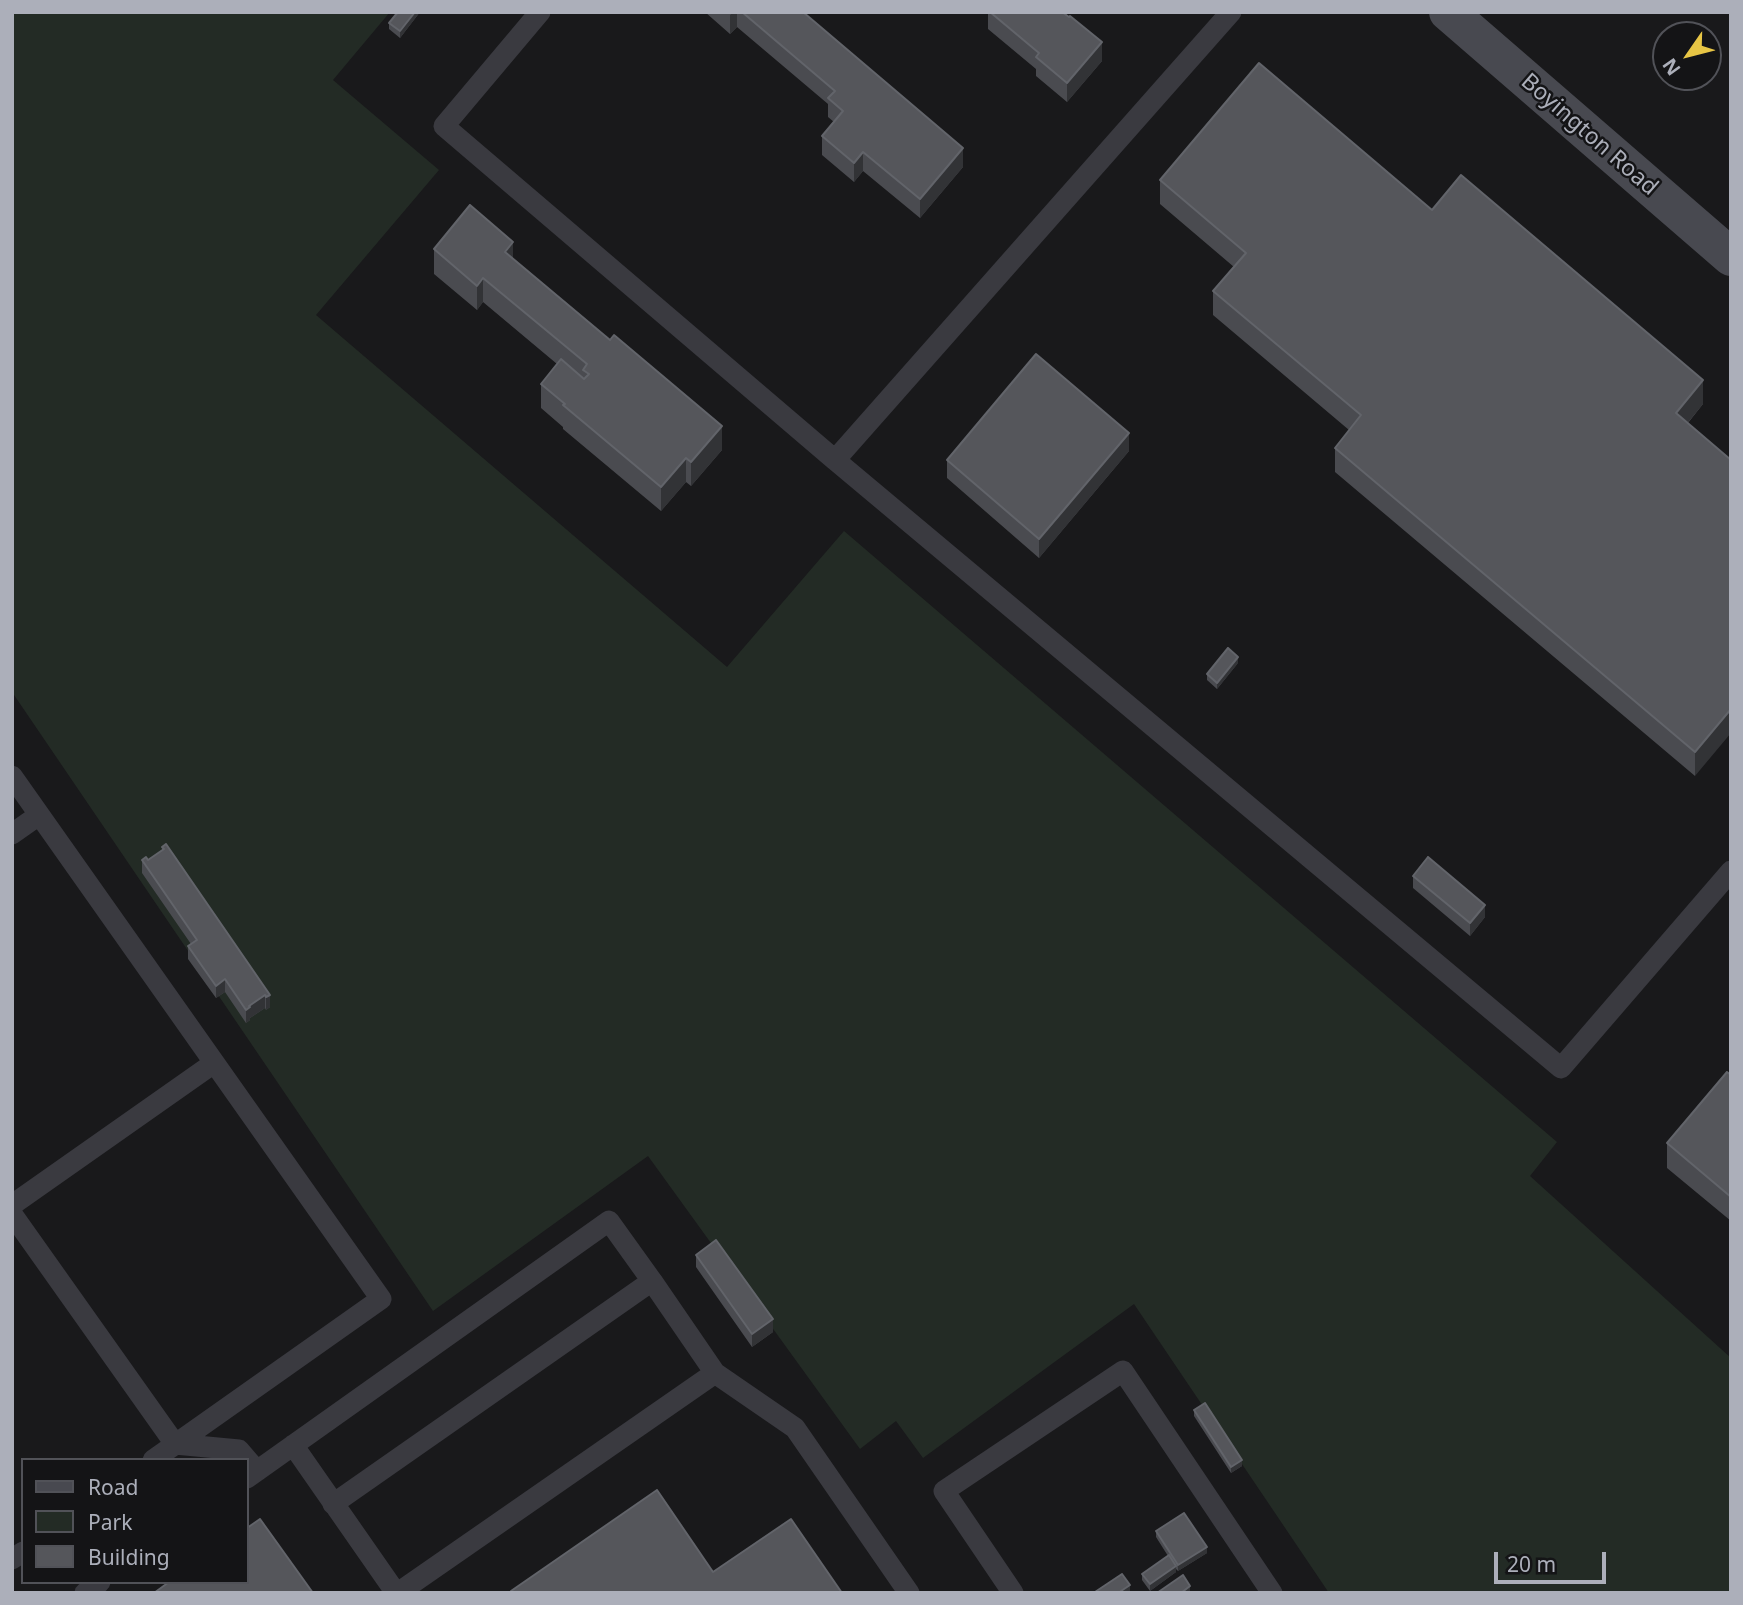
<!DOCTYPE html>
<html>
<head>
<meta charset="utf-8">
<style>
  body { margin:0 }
  #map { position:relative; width:1743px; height:1605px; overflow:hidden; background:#19191b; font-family:"Noto Sans",sans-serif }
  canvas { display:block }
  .frame { position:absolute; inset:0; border:14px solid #acafba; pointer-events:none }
  .legend { position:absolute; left:21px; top:1458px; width:228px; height:126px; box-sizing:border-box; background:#141416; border:2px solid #515258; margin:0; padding:9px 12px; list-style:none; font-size:21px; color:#acafba }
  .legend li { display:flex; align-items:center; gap:14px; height:35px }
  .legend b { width:35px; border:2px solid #515258 }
  .north { position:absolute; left:1652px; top:21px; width:70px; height:70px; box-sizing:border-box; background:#141416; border:2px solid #515258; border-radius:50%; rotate:235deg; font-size:19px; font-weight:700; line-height:28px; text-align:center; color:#acafba }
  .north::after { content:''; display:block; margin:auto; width:24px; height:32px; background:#e7c545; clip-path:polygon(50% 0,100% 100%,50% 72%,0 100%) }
  .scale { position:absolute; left:1494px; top:1552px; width:112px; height:32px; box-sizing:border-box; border:4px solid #acafba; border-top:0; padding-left:9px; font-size:21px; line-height:24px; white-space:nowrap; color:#acafba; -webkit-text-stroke:5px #141416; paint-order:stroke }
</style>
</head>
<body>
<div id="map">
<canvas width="1743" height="1605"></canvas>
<div class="frame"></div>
<ul class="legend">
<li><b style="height:9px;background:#484950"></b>Road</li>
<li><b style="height:19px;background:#232b25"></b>Park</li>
<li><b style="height:19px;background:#55565b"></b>Building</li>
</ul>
<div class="north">N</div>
<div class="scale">20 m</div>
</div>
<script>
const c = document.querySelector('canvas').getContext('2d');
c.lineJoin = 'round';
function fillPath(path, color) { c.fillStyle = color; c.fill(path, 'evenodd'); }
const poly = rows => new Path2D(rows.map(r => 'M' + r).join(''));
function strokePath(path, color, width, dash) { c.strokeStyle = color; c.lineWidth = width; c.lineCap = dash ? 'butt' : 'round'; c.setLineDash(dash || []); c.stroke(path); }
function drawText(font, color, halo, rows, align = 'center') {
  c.font = font + ' "Noto Sans",sans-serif'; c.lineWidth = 5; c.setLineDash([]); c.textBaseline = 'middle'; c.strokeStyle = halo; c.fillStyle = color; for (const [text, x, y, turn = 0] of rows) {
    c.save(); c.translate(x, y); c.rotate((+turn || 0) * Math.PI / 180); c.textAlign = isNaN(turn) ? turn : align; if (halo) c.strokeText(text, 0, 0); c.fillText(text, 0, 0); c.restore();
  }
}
fillPath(poly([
  [12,12,390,12,333,80,439,170,316,315,727,667,844,531,1557,1142,1530,1176,1731,1358,1731,1593,1329,1593,1134,1304,923,1458,896,1421,860,1449,648,1156,433,1311,12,692]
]), '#232b25');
strokePath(poly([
  [540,12,444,126,835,460],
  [1231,12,835,460,1561,1068,1731,871],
  [12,776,381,1299,153,1460],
  [12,834,39,815],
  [12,1205,214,1063],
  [12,1214,175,1444,239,1450,257,1471],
  [715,1373,795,1428,909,1593],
  [293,1445,396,1593],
  [247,1478,609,1221,652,1281],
  [333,1504,652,1281,715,1373,398,1593],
  [12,1559,23,1552],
  [85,1593,100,1582],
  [1013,1593,944,1491,1123,1371,1272,1593]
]), '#3a3a40', 21);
strokePath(poly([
  [1448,12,1731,257]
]), '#484950', 38);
fillPath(poly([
  [420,12,400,38,389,29,389,23],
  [705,12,803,12,963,167,920,218,863,171,854,182,822,155,822,136,834,122,828,117,828,104,737,27,730,34],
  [988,12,1068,12,1066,15,1102,61,1067,102,1036,76,1036,69,988,29],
  [1160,180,1432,210,1703,404,1688,423,1731,460,1695,776,1335,472,1335,448,1349,430,1213,315,1213,291,1234,267,1160,204],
  [434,249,513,259,722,450,691,486,686,482,661,511,563,429,563,427,541,408,541,384,557,364,483,302,477,310,434,274],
  [1129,451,1039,558,947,478,947,460],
  [1238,663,1217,689,1207,680,1207,674],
  [162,847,270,995,270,1007,266,1010,265,1008,250,1018,250,1020,246,1023,225,992,216,998,188,959,188,946,191,944,142,873,142,860,148,860,162,850],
  [1413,876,1485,917,1470,936,1413,888],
  [1731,1075,1731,1221,1667,1168,1667,1143],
  [696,1255,773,1332,752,1347,696,1267],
  [1194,1410,1242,1466,1231,1473,1194,1416],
  [1156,1531,1207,1553,1178,1571,1176,1569,1176,1572,1150,1591,1142,1580,1142,1574,1168,1556,1156,1537]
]), '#4a4b50');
fillPath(poly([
  [415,12,420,12,400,38,400,31],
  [733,12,737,12,737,27,730,34,730,15],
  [1102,42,1102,61,1067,102,1067,83],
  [963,148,963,167,920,218,920,199],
  [863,152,863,171,854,182,854,163],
  [513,242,513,266,505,252],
  [483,278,483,302,477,310,477,286],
  [1703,380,1703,404,1676,437,1676,413],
  [722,426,722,450,691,486,691,462],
  [1129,433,1129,451,1039,558,1039,539],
  [686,458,686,482,661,511,661,487],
  [1238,657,1238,663,1217,689,1217,683],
  [1731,709,1731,733,1695,776,1695,752],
  [1485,905,1485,917,1470,936,1470,923],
  [225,979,225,992,216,998,216,986],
  [265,995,265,1008,250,1018,250,1020,246,1023,246,1010,249,1006],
  [270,995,270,1007,266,1010,266,997],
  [773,1319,773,1332,752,1347,752,1334],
  [1242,1460,1242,1466,1231,1473,1231,1467],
  [1207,1547,1207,1553,1178,1571,1178,1565],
  [1176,1566,1176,1572,1150,1591,1150,1584],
  [1130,1585,1130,1591,1128,1593,1118,1593],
  [1190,1586,1190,1593,1181,1593]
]), '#323336');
const building = poly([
  [398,12,415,12,400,31,389,23,398,12],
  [742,12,803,12,963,148,920,199,863,152,854,163,822,136,843,111,828,98,835,91,742,12],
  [990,12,1062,12,1069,17,1070,16,1102,42,1067,83,1036,57,1039,53,990,12],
  [1259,63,1432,210,1461,175,1703,380,1676,413,1731,460,1731,709,1695,752,1335,448,1361,415,1213,291,1246,253,1160,180,1259,63],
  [470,205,513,242,505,252,610,340,614,335,722,426,691,462,686,458,661,487,563,405,565,404,541,384,561,359,584,379,589,374,583,370,587,364,483,278,477,286,434,249,470,205],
  [1036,354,1129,433,1039,539,947,460,1036,354],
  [1228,648,1238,657,1217,683,1207,674,1228,648],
  [166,844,270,995,266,997,265,995,249,1006,250,1007,246,1010,225,979,216,986,188,946,197,940,142,860,146,857,148,860,164,849,162,847,166,844],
  [1428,857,1485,905,1470,923,1413,876,1428,857],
  [1727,1072,1731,1075,1731,1197,1667,1143,1727,1072],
  [716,1240,773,1319,752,1334,696,1255,716,1240],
  [1205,1403,1242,1460,1231,1467,1194,1410,1205,1403],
  [657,1490,713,1572,791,1519,842,1593,513,1593,511,1591,657,1490],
  [1184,1513,1207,1547,1178,1565,1156,1531,1184,1513],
  [260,1519,313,1593,154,1593,169,1582,247,1582,247,1528,260,1519],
  [1169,1555,1176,1566,1150,1584,1142,1574,1169,1555],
  [1122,1574,1130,1585,1118,1593,1095,1592,1122,1574],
  [1183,1575,1190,1586,1181,1593,1157,1593,1183,1575]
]);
fillPath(building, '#55565b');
strokePath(building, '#62646a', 2);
drawText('23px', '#acafba', '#141416', [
  ["Boyington Road",1589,135,41]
]);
</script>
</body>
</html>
